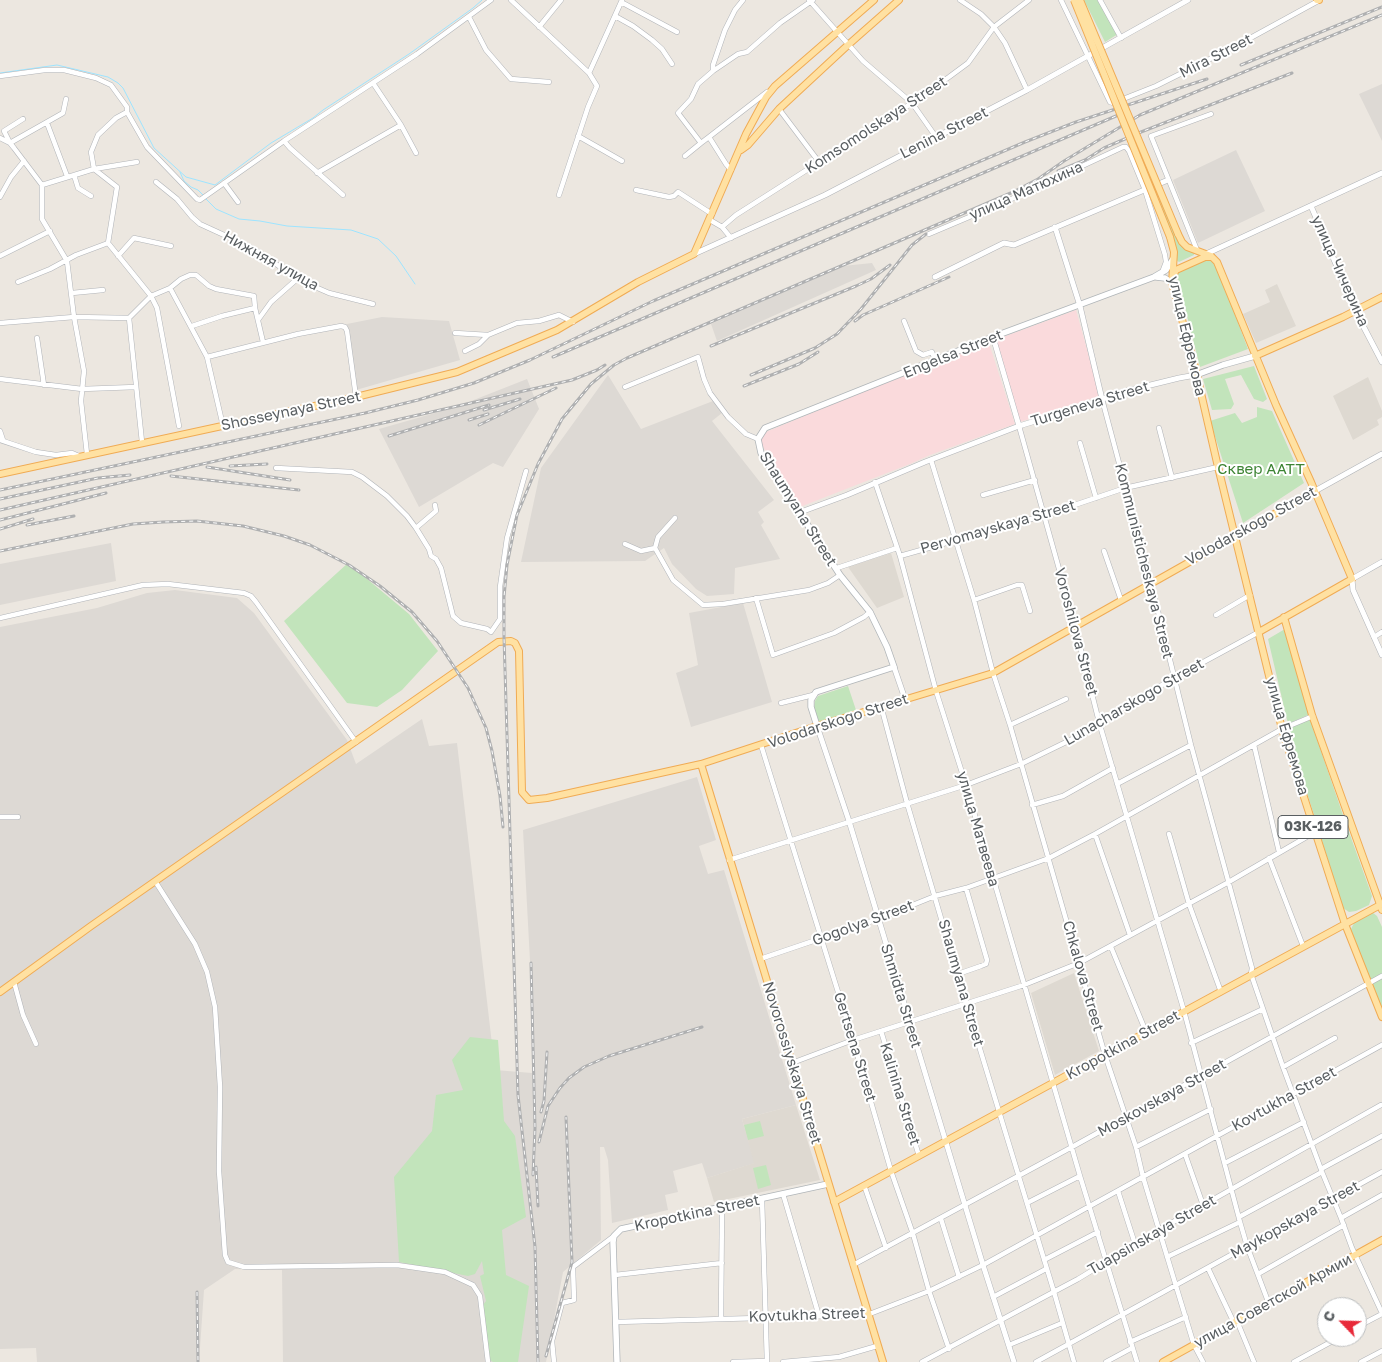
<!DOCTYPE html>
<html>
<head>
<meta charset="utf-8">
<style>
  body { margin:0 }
  #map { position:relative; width:1382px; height:1362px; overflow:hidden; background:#ece7e0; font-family:"Golos Text",sans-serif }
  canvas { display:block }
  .north { position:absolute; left:1317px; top:1297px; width:50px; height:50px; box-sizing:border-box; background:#fff; border:1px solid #bdbfc0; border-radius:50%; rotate:294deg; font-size:14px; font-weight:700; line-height:20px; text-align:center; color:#595e61 }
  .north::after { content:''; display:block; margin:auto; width:18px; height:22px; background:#e82939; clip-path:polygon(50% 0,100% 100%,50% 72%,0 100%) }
</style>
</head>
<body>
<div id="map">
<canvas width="1382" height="1362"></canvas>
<div class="north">С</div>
</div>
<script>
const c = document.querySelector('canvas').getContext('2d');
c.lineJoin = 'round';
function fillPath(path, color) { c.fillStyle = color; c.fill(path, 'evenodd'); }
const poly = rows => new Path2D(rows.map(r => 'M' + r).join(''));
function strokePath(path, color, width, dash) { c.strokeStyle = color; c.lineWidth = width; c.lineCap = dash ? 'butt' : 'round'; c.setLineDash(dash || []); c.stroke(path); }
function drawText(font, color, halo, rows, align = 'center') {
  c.font = font + ' "Golos Text",sans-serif'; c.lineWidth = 4; c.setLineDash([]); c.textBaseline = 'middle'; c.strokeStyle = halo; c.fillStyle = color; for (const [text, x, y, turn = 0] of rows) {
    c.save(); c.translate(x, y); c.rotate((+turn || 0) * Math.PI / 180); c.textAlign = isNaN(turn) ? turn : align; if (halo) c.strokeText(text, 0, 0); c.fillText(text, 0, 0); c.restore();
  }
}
fillPath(poly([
  [1382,84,1382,141,1359,94],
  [1236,150,1265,211,1198,243,1173,180],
  [872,263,876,270,717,341,711,324,843,266],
  [382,317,449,321,460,360,356,390,347,324],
  [608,375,641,429,713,401,722,413,712,421,774,500,758,512,764,522,761,525,780,559,735,568,734,594,707,596,696,589,672,564,664,548,645,561,521,562,541,468],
  [527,379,539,409,503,467,493,463,419,507,379,429,456,407],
  [111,543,116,581,0,605,0,564],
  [175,590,237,598,254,613,347,740,356,764,422,719,429,746,457,743,495,1070,532,1073,530,961,523,830,697,777,716,840,699,846,708,874,724,870,796,1105,742,1119,755,1163,707,1178,702,1163,673,1171,678,1192,665,1195,668,1210,612,1223,608,1160,604,1147,600,1147,601,1240,563,1272,546,1362,283,1362,282,1270,235,1269,204,1290,199,1362,37,1362,36,1348,0,1349,0,627,97,608,147,593],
  [743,603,772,702,691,727,676,673,698,665,689,613]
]), '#ddd9d4');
fillPath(poly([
  [1277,284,1296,326,1256,343,1243,314,1270,302,1265,290],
  [1368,377,1382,411,1382,417,1377,420,1379,425,1353,440,1333,396],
  [891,553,904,597,877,608,848,567],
  [1074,973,1099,1051,1055,1075,1031,993],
  [796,1105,820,1180,714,1202,707,1178,754,1163,742,1119]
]), '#ded9d1');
fillPath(poly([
  [1076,310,1100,396,1020,422,995,340],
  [989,343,1015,424,930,455,910,464,800,507,760,442,761,434,855,395]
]), '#fadadc');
fillPath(poly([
  [1084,0,1098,0,1118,34,1105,42],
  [1156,191,1158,191,1179,243,1185,249,1194,253,1194,255,1179,262,1176,260,1176,246],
  [1209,258,1215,262,1248,349,1200,367,1177,276,1178,272],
  [1254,366,1267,399,1263,402,1254,399,1241,375,1225,379,1234,404,1231,409,1212,410,1203,379],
  [1257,407,1272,411,1304,483,1243,523,1210,421,1235,413,1242,423,1257,417],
  [348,563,409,614,438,651,402,690,377,707,347,703,284,621],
  [1285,629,1310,714,1288,724,1268,639],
  [848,686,856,710,819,722,814,708,815,701,818,696],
  [1310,719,1344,818,1318,827,1286,729],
  [1345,821,1372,896,1369,905,1356,911,1349,912,1343,908,1319,831],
  [1372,912,1377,916,1382,927,1382,1009,1349,933,1354,923],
  [470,1037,498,1040,504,1121,515,1136,526,1217,502,1230,506,1275,529,1286,518,1362,493,1362,490,1360,483,1305,486,1301,480,1276,484,1274,482,1261,475,1274,468,1276,399,1262,394,1177,432,1131,436,1095,463,1090,452,1060],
  [760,1121,764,1136,748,1140,744,1125],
  [766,1165,771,1185,758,1189,753,1168]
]), '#c2e4bb');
strokePath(poly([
  [0,73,57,65,108,77,118,83,123,88,154,148,186,177,215,185,271,143,313,118,323,110,409,54,473,8,482,0],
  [180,172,184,181,191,187,198,190,203,195],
  [205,198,216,209,239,219,260,221,287,226,351,230,378,239,396,256,415,284]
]), '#9de4ff', 1);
const minor = poly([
  [511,0,589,73],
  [809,0,863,61,912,103,936,137],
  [960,0,981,14,994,27,1005,43,1027,90],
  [1061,0,1110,102,1113,103,1156,86,1234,47,1318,1],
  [1100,0,1121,38],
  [621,2,677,32],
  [615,16,633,26,652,40,662,49,672,64],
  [469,17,486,50,511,79,549,82],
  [539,27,561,0],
  [713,71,738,54,747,52,780,23,813,0],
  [0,76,45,70,64,70,96,78,111,85,127,107,127,112,147,147,197,199,200,200,284,141,417,54,491,0],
  [373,83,401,125,416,153],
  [779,109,819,162],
  [127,112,116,118,98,135,91,152,94,169,117,187,108,243,151,296,157,308,179,426],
  [23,119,4,131,10,143,63,113,66,99],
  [47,123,67,176],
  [578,136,622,161],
  [709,137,767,92],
  [0,138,10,143,14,148,42,185,42,219,67,261,74,317,84,371,81,401,87,454],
  [284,141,290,148,343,195],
  [685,156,701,143],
  [731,170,726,164,709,137,701,143,678,113,691,99,698,84,713,71,713,65,725,30,735,10,743,0],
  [317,173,401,125],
  [74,175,78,188,91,196],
  [156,182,177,199,192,217,200,224,248,246,262,254,297,279,329,293,373,304],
  [224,183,238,202],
  [42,185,94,169,137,162],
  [636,190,669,197,674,196,678,192,712,214],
  [559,195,588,107,597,86,589,73,622,0],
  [0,197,11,177,24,161],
  [710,220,722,227],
  [929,234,1007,201,1123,147,1126,147,1129,151,1145,190,1165,255,1166,262,1163,270],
  [731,238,722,227,736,215,912,103,949,77,968,63,994,27,1029,0],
  [1197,250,1151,136,1211,114],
  [0,256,50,231],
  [118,256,134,238,171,246],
  [18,282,50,269,76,255,108,243],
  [170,288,207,357,223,426],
  [72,293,103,290],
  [129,318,142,442],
  [258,320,271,302,297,279],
  [904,321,916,351,923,355,932,352,935,360],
  [0,323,74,317,129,318,151,296,170,288,181,279,190,275,196,275,209,286,216,289,254,296,255,308,263,342],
  [192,326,222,316,255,308],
  [455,333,488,335],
  [37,338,44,385],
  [465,351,479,344,488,335,517,323,539,321,559,315,573,322],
  [207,357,298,334,341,326,345,327,347,331,356,397],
  [0,379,82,389,136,387],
  [625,387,698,357,704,379,710,393,728,417,746,434,758,439],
  [1102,399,1151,583,1191,745,1252,968,1251,974,1283,1067,1322,1172,1341,1218,1352,1248,1382,1313],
  [1019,426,1075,626,1099,722,1184,1011,1240,1222,1247,1246,1269,1304],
  [1159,428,1172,478],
  [0,431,3,440],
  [0,440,36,452,56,455,72,453,79,456],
  [1080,443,1096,498],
  [931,460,974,600,993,673,1010,725,1105,1055,1136,1147,1143,1177,1176,1286,1194,1345,1203,1362],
  [276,468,352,472,362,477,387,496,407,516,416,528],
  [875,482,900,556,936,691,966,785,1080,1176,1137,1362],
  [983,495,1035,480],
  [435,505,436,511,416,528,429,549,431,556,436,559,441,568,453,616,461,623,487,629,491,632],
  [675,518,658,537,655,548,673,580,703,605,723,604,809,590,828,583,840,575],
  [625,544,641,551,655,548],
  [1104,551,1121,600],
  [900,556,1045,515,1125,488,1218,467],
  [837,568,897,548],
  [756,598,773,655,834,633,864,617,870,612],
  [974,600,1017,585,1022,585,1030,611],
  [1216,615,1250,595],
  [0,618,143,585,168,584,244,593,251,596,256,602,356,742],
  [491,632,500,619,500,587,507,538,526,471],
  [1374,637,1382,632],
  [781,703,813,695],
  [881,706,907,803,966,1003,1054,1292,1074,1362],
  [1010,725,1066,699],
  [761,745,853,1040,891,1171,913,1234,929,1291,949,1349],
  [1254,745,1279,852],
  [1117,784,1191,745],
  [1032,805,1063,796,1113,768],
  [0,817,18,817],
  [1095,834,1130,935],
  [1169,834,1189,904,1221,992],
  [1269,858,1303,946],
  [729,860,966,785,1021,764,1095,728,1099,722,1174,678,1259,632],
  [155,881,195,944,207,972,215,1007,220,1087,219,1171,225,1255,228,1262,244,1267,397,1265,445,1272,473,1285,480,1296,488,1362],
  [1111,947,1146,1032],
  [760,959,878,919,935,896,966,888,1049,858,1095,834,1282,729,1313,716],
  [958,974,981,966,986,964,987,960,966,888],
  [14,982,23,1015,36,1044],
  [881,1031,919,1156],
  [1191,1043,1263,1009],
  [792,1063,853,1040,1024,985,1079,963,1227,883,1315,832,1349,818],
  [1283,1067,1335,1038],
  [1136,1147,1211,1109],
  [1185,1154,1203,1205],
  [1225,1163,1304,1122],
  [1321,1169,1382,1136],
  [864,1185,886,1248],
  [1118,1191,1135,1244],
  [783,1194,819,1316],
  [762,1199,767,1362],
  [1027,1203,1080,1176],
  [1239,1217,1322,1172],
  [1341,1218,1382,1195],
  [941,1219,959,1277],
  [1167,1257,1240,1222],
  [1044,1260,1098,1232],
  [853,1265,1072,1147,1382,976],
  [1208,1268,1234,1323],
  [1258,1274,1344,1225],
  [615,1275,722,1263],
  [993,1297,1046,1269],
  [721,1319,722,1207],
  [1237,1321,1254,1362],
  [616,1322,867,1315,929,1291,983,1265,1382,1045],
  [1357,1327,1382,1314],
  [1130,1342,1186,1317],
  [1009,1345,1062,1323],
  [554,1362,552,1341,562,1303,574,1300,573,1267,614,1236],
  [733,1362,767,1361],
  [783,1362,839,1357,877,1346],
  [922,1362,1078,1279,1159,1230,1381,1105],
  [1036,1362,1382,1172],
  [1106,1362,1132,1348],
  [1294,1362,1340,1337],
  [1361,1362,1382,1351]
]);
const tertiary = poly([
  [1311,206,1359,318,1382,362],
  [1055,227,1080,306,1102,399],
  [694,254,825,195,1027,90,1188,0],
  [1206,254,1382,173],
  [935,277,1004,243,1014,245,1168,180],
  [993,337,1019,426],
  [1315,491,1382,454],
  [798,513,847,495,925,462,1019,426,1091,404,1118,393,1179,378,1196,375],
  [1382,562,1352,579,1353,590,1382,655],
  [894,667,905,699],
  [817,726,849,821,983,1265,1014,1362]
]);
const secondary = poly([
  [1156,277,1165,278,1172,283],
  [1196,375,1223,365,1255,356],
  [817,726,811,707,811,700,816,692,894,667,887,647,870,612,840,575,761,453,758,439,765,428,998,335,1154,277,1166,270,1173,259],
  [617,1362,613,1242,614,1236,621,1229,828,1184]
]);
const primary = poly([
  [1317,0,1319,0],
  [741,150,748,145,779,109,848,45,899,0],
  [1178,234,1182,242,1187,247,1211,256,1217,262,1276,405,1311,482,1352,579,1259,632],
  [1170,237,1174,252,1172,283,1195,367,1218,467,1282,729,1345,924,1382,1017],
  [1173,276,1176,270,1205,257,1211,257],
  [1255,356,1343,317,1382,297],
  [0,474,356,397,457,372,557,330,638,282,694,254,746,134,766,97,775,86,874,0],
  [1284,617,1312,715,1382,910],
  [701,764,883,1362],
  [0,992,91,926,498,642,511,641,515,643,519,651,522,792,529,800,547,798,701,764,817,726,993,673,1315,491],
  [834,1202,1382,904],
  [1163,1362,1382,1240]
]);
strokePath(minor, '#b1b4b8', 5.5);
strokePath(tertiary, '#b1b4b8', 6);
strokePath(secondary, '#b0b5b8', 7);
strokePath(primary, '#f0ab54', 8);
strokePath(minor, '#fff', 4.5);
strokePath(tertiary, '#fff', 5);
strokePath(secondary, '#fff', 5.5);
strokePath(primary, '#ffe1a2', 6);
const rail = poly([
  [1241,65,1382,7],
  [1058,171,1085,160,1104,148,1141,132,1292,73],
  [855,321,863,315,949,277],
  [711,346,856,286,871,279,890,265],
  [553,357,1123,113],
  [751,375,815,348,837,334,861,309,912,245,926,234],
  [744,386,799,364,818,352],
  [484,410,520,399],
  [469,420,488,414],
  [479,425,556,388],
  [389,436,489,405],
  [230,466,267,464],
  [207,467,290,480],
  [171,476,299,490],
  [0,490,365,413,418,400,474,383,530,360,653,301,1025,142,1076,122,1207,79],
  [0,499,98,478,130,475],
  [0,510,572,380,597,370,605,365],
  [0,520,106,493],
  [27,525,74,516],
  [0,529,33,519],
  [0,551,133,524,163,522,197,521,243,526,284,536,310,545,349,565,380,586,412,612,437,641,468,688,486,728,492,751,500,796,503,827],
  [531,963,535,1128,533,1175],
  [541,1112,544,1101,547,1052],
  [539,1142,548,1106,560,1088,569,1078,584,1067,609,1056,702,1027],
  [536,1167,538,1206],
  [197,1292,198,1362],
  [546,1356,572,1262,566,1117],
  [538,1362,535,1247,518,1095,504,637,504,597,507,565,517,515,538,464,562,419,591,384,614,365,627,358,1013,192,1038,179,1064,161,1140,115,1382,15]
]);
strokePath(rail, '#afb0b1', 3);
strokePath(rail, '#fff', 1, [4]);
const primaryBridge = poly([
  [1074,0,1170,237],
  [1080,0,1178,234]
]);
strokePath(primaryBridge, '#f0ab54', 8, []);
strokePath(primaryBridge, '#ffe1a2', 6);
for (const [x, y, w] of [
  [1313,827,70]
]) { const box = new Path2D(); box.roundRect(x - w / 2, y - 11.5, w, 23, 4); c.fillStyle = '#fff'; c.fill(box); strokePath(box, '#595e61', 1); }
drawText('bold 14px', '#595e61', null, [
  ["03К-126",1313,827]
]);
drawText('15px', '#595e61', '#fff', [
  ["Mira Street",1216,56,-27],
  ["Komsomolskaya Street",876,125,-33],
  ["Lenina Street",944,133,-27],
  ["улица Матюхина",1026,191,-24],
  ["Нижняя улица",271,261,29],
  ["улица Чичерина",1340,271,66],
  ["улица Ефремова",1187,336,77],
  ["Engelsa Street",953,354,-22],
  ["Turgeneva Street",1090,404,-17],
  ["Shosseynaya Street",291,411,-12],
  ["Shaumyana Street",798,509,58],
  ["Volodarskogo Street",1251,526,-29],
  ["Pervomayskaya Street",998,527,-16],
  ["Kommunisticheskaya Street",1144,561,76],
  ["Voroshilova Street",1076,632,75],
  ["Lunacharskogo Street",1134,702,-30],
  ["Volodarskogo Street",838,721,-18],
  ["улица Ефремова",1287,736,74],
  ["улица Матвеева",978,829,74],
  ["Gogolya Street",863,923,-20],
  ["Chkalova Street",1083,976,74],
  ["Shaumyana Street",961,983,74],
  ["Shmidta Street",901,996,73],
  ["Kropotkina Street",1123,1045,-29],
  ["Gertsena Street",855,1047,73],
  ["Novorossiyskaya Street",792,1063,73],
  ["Kalinina Street",900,1094,73],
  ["Moskovskaya Street",1162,1098,-29],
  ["Kovtukha Street",1284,1099,-29],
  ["Kropotkina Street",697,1213,-12],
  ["Maykopskaya Street",1295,1220,-29],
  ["Tuapsinskaya Street",1152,1235,-30],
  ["улица Советской Армии",1273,1301,-29],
  ["Kovtukha Street",807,1315,-2]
]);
drawText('15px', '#3d8434', '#fff', [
  ["Сквер ААТТ",1261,469]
]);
</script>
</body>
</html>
